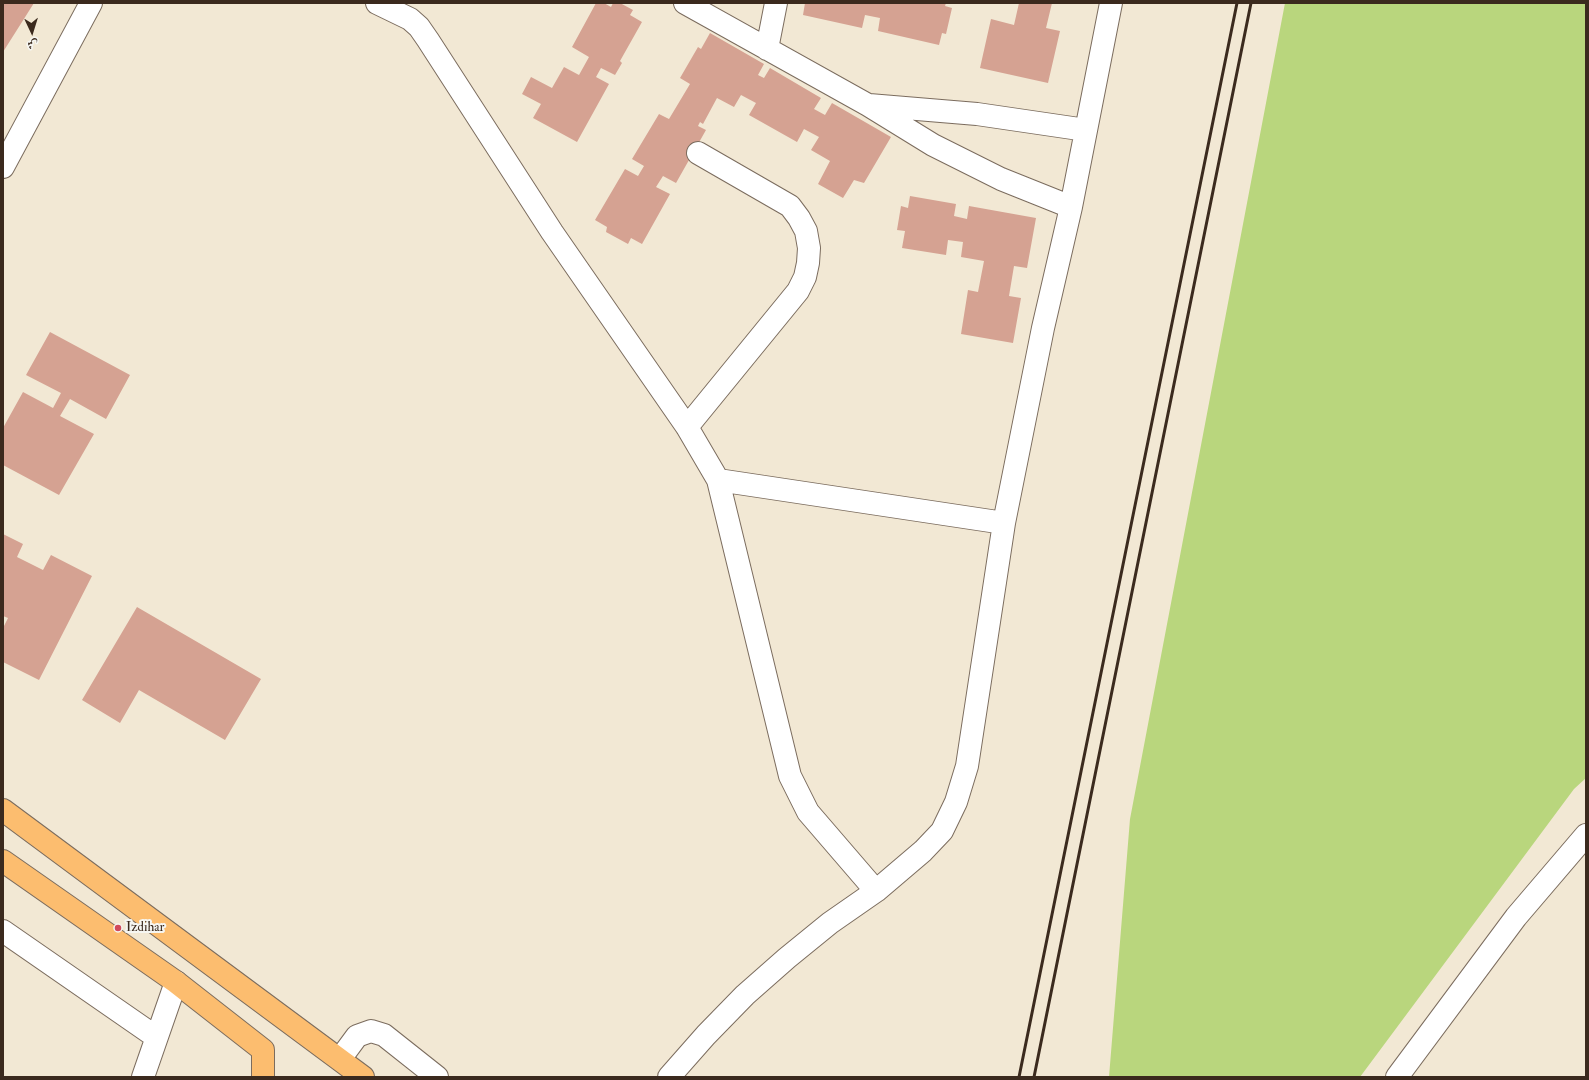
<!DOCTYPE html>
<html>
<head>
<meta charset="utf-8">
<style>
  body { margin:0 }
  #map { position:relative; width:1589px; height:1080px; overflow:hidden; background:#f2e8d4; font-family:"IM FELL Double Pica",Amiri,serif }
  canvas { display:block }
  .frame { position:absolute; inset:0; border:4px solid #3b2a1e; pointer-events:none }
  .north { position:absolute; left:12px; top:12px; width:40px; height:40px; -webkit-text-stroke:3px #f6f6f2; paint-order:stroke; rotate:176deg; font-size:11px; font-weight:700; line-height:16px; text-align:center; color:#3b2a1e }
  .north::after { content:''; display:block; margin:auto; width:14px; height:18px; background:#3b2a1e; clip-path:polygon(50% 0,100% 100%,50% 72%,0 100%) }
</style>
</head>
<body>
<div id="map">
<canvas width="1589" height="1080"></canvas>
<div class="frame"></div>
<div class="north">ش</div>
</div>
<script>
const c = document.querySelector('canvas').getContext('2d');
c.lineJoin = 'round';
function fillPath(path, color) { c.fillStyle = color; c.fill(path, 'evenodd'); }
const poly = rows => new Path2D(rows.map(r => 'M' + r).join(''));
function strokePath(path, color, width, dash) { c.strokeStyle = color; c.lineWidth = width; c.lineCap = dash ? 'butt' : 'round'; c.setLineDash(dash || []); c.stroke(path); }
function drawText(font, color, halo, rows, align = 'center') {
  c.font = font + ' "IM FELL Double Pica",serif'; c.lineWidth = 4; c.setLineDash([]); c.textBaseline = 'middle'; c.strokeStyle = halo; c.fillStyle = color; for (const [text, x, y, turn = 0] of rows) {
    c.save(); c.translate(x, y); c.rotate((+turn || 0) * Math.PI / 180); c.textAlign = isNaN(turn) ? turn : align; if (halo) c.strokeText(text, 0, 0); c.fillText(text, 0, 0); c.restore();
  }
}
fillPath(poly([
  [1285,3,1586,3,1586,778,1574,789,1360,1077,1109,1077,1130,819]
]), '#b9d67d');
fillPath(poly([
  [3,3,34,3,3,52],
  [596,3,604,3,611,7,613,3,620,3,633,10,630,15,642,22,620,61,622,63,615,75,601,68,596,77,609,84,577,142,533,118,541,104,522,94,531,77,552,88,564,67,579,75,589,57,572,47],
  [805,3,946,3,945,6,952,8,946,34,942,33,939,45,878,31,880,18,865,15,862,28,803,15],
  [1019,3,1052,3,1046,28,1060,31,1048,83,980,68,991,19,1014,25],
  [710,33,764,64,758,75,764,78,770,68,821,98,814,109,825,115,832,103,891,137,864,183,854,180,843,198,818,184,830,161,811,150,819,137,804,129,797,142,749,115,756,103,741,95,734,107,717,98,703,124,700,122,698,126,706,130,676,183,663,176,656,187,670,194,642,244,631,238,628,244,606,232,607,227,595,220,625,169,638,176,644,166,632,159,659,114,669,119,690,84,680,78,698,47,701,49],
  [910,196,956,204,954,216,967,219,969,206,1036,218,1027,268,1014,266,1009,296,1021,298,1013,343,961,334,968,290,978,292,984,261,961,257,963,242,948,240,946,255,902,248,905,231,897,230,901,206,908,208],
  [50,332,130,375,106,419,70,399,60,416,94,434,59,495,3,465,3,428,23,392,53,408,61,393,26,375],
  [3,534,23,544,17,557,43,570,51,555,92,576,39,680,3,662,3,628,8,618,3,616],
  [137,607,261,679,225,740,139,690,120,723,82,700]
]), '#d5a292');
const minor = poly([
  [377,3,410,19,419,27,428,40,552,232,687,427,718,480,1004,523],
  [685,3,868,105,933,145,1001,179,1071,207],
  [767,49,776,3],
  [869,105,977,114,1086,130],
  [3,167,91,3],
  [687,427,798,291,805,277,808,263,809,248,806,231,799,218,790,206,698,153],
  [718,480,790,776,808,812,876,891],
  [3,931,156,1037],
  [340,1059,357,1036,371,1031,384,1035,437,1077],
  [143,1077,176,982],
  [669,1077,706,1035,745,995,787,958,830,923,876,891,923,851,942,831,956,802,967,766,1004,523,1043,328,1071,207,1111,3],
  [1397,1077,1516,917,1586,835]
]);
const major = poly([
  [3,810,363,1077],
  [3,861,176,982,263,1050,263,1077]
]);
strokePath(minor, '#7b6c5e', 24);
strokePath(major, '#7b6c5e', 24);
strokePath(minor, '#fff', 22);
strokePath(major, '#fcbd6f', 22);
strokePath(poly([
  [1019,1077,1237,3],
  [1034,1077,1251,3]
]), '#3b2a1e', 3);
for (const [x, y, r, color] of [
  [118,928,4,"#d1495b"]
]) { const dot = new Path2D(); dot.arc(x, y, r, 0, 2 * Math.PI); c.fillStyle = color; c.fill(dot); strokePath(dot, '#f6f6f2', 1.5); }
drawText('13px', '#3b2a1e', '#f6f6f2', [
  ["Izdihar",126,928]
], 'left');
</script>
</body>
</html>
